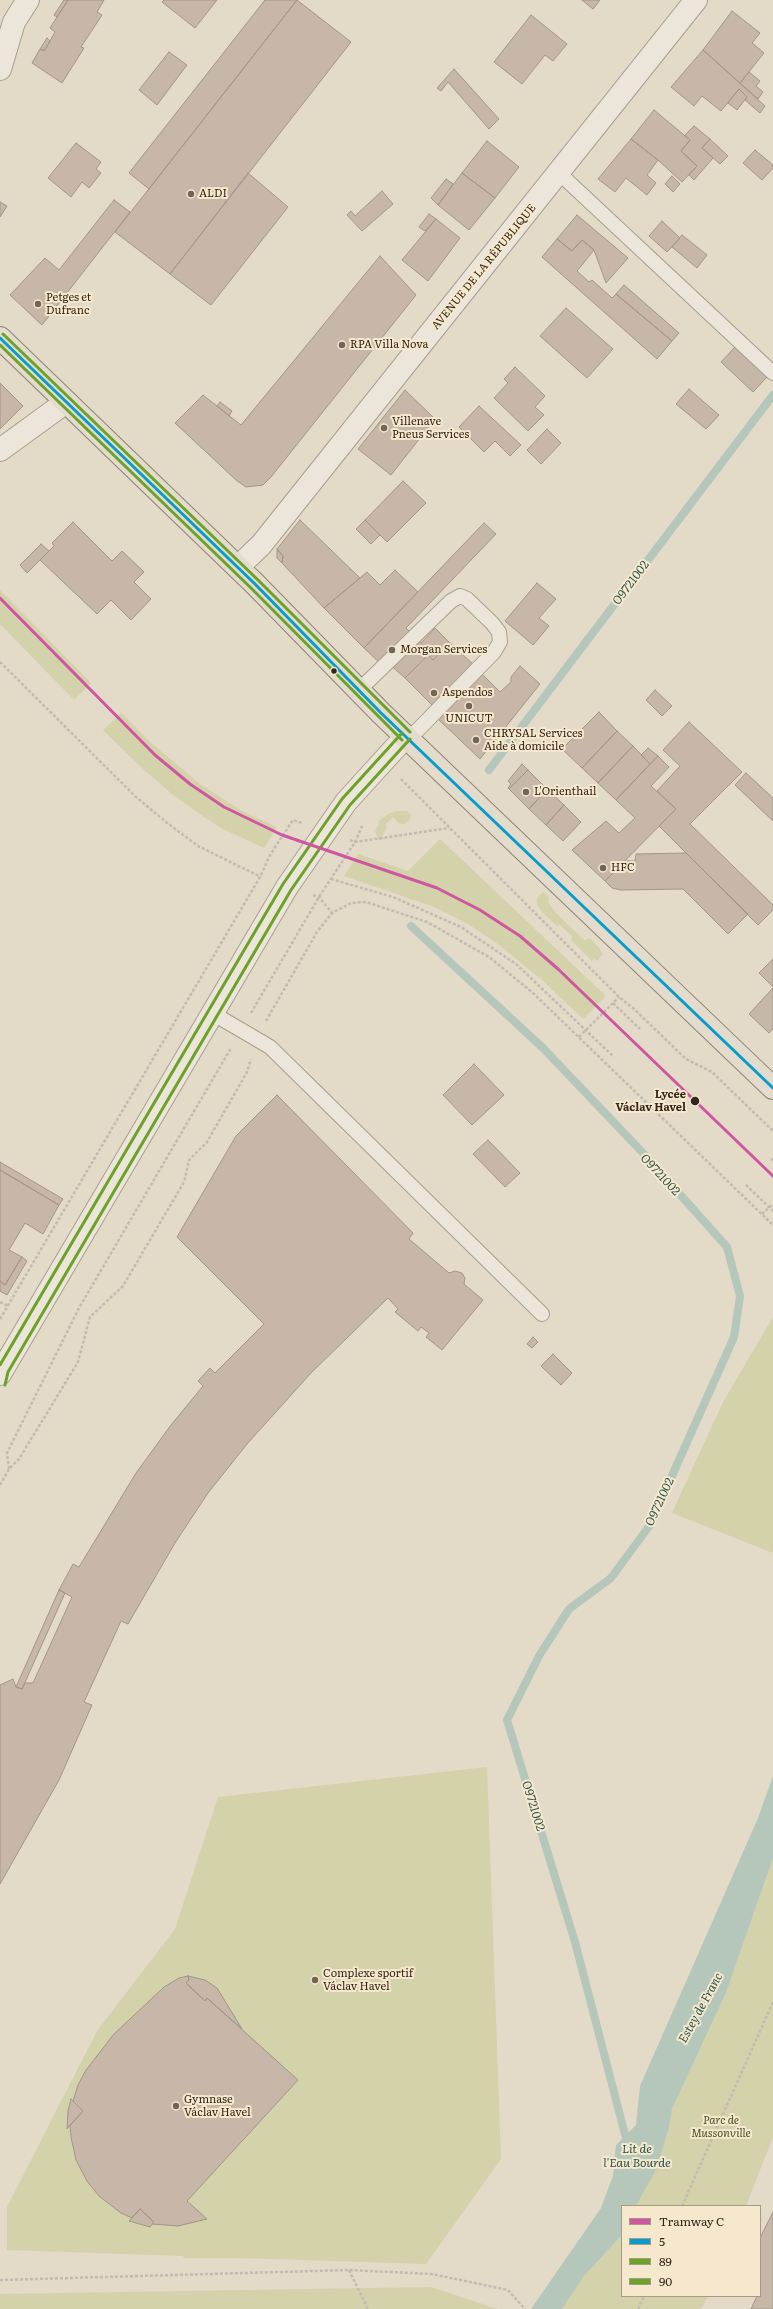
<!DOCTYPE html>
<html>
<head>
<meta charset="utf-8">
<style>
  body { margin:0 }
  #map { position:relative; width:773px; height:2309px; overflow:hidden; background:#e3dac8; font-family:Literata,serif }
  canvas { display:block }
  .legend { position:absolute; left:621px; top:2205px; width:140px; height:92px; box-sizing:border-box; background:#f6e8cc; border:1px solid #a99a85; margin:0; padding:5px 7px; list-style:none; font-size:12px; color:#35261b }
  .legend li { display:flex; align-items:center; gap:8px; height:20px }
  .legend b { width:20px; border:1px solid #a99a85 }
</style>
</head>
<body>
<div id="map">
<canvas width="773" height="2309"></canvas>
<ul class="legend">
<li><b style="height:5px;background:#cf56a0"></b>Tramway C</li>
<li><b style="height:5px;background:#089ccc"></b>5</li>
<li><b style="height:5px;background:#6ca228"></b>89</li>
<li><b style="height:5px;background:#6ca228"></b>90</li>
</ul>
</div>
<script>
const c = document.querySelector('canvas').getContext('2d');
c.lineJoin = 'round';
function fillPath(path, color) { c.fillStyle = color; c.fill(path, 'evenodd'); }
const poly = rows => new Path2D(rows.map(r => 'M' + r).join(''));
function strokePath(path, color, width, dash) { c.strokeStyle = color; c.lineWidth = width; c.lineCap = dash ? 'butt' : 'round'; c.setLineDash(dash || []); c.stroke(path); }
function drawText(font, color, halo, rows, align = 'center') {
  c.font = font + ' Literata,serif'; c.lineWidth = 4; c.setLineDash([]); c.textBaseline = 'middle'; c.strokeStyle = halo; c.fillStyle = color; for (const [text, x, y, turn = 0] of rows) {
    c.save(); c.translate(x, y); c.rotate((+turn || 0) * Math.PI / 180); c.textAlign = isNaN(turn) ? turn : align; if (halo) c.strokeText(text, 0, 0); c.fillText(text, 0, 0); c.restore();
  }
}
fillPath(poly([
  [0,590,91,683,74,700,0,624],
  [121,713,151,743,200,784,242,811,277,827,264,848,221,828,204,817,173,795,141,767,103,730],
  [396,811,407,811,411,815,410,819,405,824,400,824,393,817,385,825,387,827,382,836,385,839,379,840,375,831,379,824,378,822,388,814],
  [440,839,606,996,583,1019,543,981,498,944,468,924,434,907,344,876,358,854,408,871],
  [543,892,549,897,548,902,556,913,584,940,590,938,600,949,603,954,597,961,594,958,592,961,571,940,572,936,560,925,557,926,544,914,537,905,537,898],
  [773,1317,773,1553,672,1513,723,1402],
  [487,1767,501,2159,426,2264,238,2258,184,2258,183,2256,7,2250,7,2207,97,2031,175,1929,218,1797],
  [773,1858,773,2137,746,2206,636,2206,656,2170,669,2128,672,2109,726,1993],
  [622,2235,622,2296,708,2296,701,2309,562,2309,584,2276],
  [431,2287,498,2309,0,2309,0,2294]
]), '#d4d2aa');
fillPath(poly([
  [773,1776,773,1858,726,1993,672,2109,669,2128,656,2170,636,2206,622,2206,622,2235,584,2276,562,2309,531,2309,601,2208,613,2176,616,2145,636,2125,640,2086,758,1818]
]), '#b5c7bb');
strokePath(poly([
  [489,770,773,395],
  [411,926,543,1048,643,1153,727,1247,740,1296,734,1337,650,1525,611,1578,569,1609,539,1656,507,1720,575,1942,628,2146]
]), '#b5c7bb', 8);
const building = poly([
  [64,0,68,0,57,17,54,15,64,0],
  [68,0,104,0,97,12,102,15,81,47,84,48,62,83,32,63,40,49,44,51,50,41,55,32,50,28,68,0],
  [164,0,217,0,195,28,162,2,164,0],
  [265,0,297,0,149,189,129,173,265,0],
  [297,0,351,42,170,274,115,232,297,0],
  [582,0,600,0,593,9,582,0],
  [732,11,760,33,752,43,764,53,740,83,703,50,732,11],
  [531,15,567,44,553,61,545,55,522,84,494,62,531,15],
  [47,38,50,41,44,51,40,49,47,38],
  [703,50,765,106,760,113,745,100,747,97,739,89,721,111,702,96,694,106,671,87,703,50],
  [169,52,187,65,157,105,139,90,169,52],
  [454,69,499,119,489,129,448,82,441,91,437,88,454,69],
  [749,72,760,81,756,86,763,92,758,99,740,83,749,72],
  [739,89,747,97,737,110,728,103,739,89],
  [654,110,690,140,681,151,697,166,682,182,658,160,631,139,654,110],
  [694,126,710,139,702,148,713,158,694,180,689,175,697,166,681,151,690,140,685,135,694,126],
  [631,139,658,160,647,175,656,183,647,195,626,178,615,192,598,179,631,139],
  [710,139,728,156,720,164,702,148,710,139],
  [487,141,519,167,495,198,462,173,487,141],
  [76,143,101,162,96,169,101,173,89,188,82,182,71,197,48,178,76,143],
  [755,150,773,165,773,168,762,180,743,163,755,150],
  [248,173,288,207,211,305,170,274,248,173],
  [462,173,495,198,469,230,438,205,462,173],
  [672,176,680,184,673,192,665,184,672,176],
  [446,179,453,184,438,205,431,198,446,179],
  [382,191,393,204,362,231,347,215,351,211,355,216,382,191],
  [114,200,130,212,42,325,10,295,45,258,59,270,114,200],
  [0,202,7,206,0,217,0,202],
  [429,214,436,219,425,231,419,227,429,214],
  [577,215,628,258,606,283,594,250,582,240,572,251,557,239,577,215],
  [436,219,460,238,428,281,402,260,436,219],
  [662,221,680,238,667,252,649,236,662,221],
  [682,235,707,255,697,268,672,247,682,235],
  [557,239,572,251,582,240,594,250,577,271,589,282,592,280,612,298,616,294,672,341,657,359,542,257,557,239],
  [380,256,416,295,271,477,263,485,246,487,236,480,175,423,203,395,241,425,380,256],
  [624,285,679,333,672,341,616,294,624,285],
  [566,308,613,349,587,378,540,336,566,308],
  [735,347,767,377,753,392,721,362,735,347],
  [515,367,545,396,535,407,544,415,528,431,494,398,508,383,504,379,515,367],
  [0,383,23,406,0,429,0,383],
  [689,389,719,415,706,429,676,404,689,389],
  [405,390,435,419,391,475,358,449,405,390],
  [220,402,232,411,229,416,217,406,220,402],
  [479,406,521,445,510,456,495,441,484,452,459,427,479,406],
  [547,429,561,443,541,464,527,450,547,429],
  [403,481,426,503,387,542,365,520,403,481],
  [300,520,360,578,324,608,282,563,283,556,277,549,300,520],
  [365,520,380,535,371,544,356,529,365,520],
  [73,522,112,561,122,551,144,572,134,582,151,599,131,620,111,600,97,614,40,560,54,546,52,543,73,522],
  [484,523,496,534,406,628,421,643,435,628,450,643,433,660,428,655,405,678,388,663,384,667,364,648,484,523],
  [41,544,49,551,27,573,20,565,41,544],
  [277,549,283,556,282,563,277,558,277,549],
  [395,570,418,592,364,648,324,608,367,572,380,585,395,570],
  [537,583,556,599,539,618,549,626,533,645,505,621,537,583],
  [450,643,474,665,434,707,405,678,428,655,433,660,450,643],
  [520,666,540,684,480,759,437,718,481,673,500,692,511,682,511,677,520,666],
  [655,690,672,706,662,716,646,700,655,690],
  [599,712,617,731,582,768,562,749,599,712],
  [689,722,742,772,690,824,773,905,773,910,758,925,659,826,676,809,657,791,680,766,663,750,689,722],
  [617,731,633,746,598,783,582,768,617,731],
  [633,746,650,764,616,800,598,783,633,746],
  [648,748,658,756,650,764,641,755,648,748],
  [658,756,669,767,651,786,676,809,605,881,572,850,606,821,619,833,635,818,616,800,658,756],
  [522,764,528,770,509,789,508,788,511,784,508,781,522,764],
  [528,770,547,789,529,809,509,789,528,770],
  [746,773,773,798,773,821,735,785,746,773],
  [547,789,564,805,546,825,529,809,547,789],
  [564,805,581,822,563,841,546,825,564,805],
  [686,853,748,914,728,934,683,889,621,890,612,888,605,881,625,861,635,861,636,854,686,853],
  [773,959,773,987,759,973,773,959],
  [773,988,773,1029,769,1033,749,1014,773,988],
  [474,1064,504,1095,472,1125,443,1095,474,1064],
  [277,1095,413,1233,409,1239,449,1273,455,1271,462,1273,465,1278,464,1284,483,1300,442,1350,426,1337,429,1333,421,1327,418,1331,395,1312,398,1309,388,1298,311,1373,247,1444,208,1493,175,1543,128,1624,121,1621,84,1702,92,1705,59,1780,0,1884,0,1685,13,1679,16,1687,22,1689,25,1683,33,1683,72,1597,59,1590,73,1564,79,1567,136,1473,171,1425,203,1386,198,1381,210,1368,215,1373,264,1324,177,1237,236,1136,277,1095],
  [488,1140,520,1173,505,1187,473,1154,488,1140],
  [0,1162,63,1199,59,1205,0,1170,0,1162],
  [0,1170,59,1205,43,1234,25,1223,9,1250,22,1257,5,1285,0,1281,0,1170],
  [22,1257,27,1261,7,1295,0,1291,0,1281,5,1285,22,1257],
  [533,1337,538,1342,532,1348,527,1344,533,1337],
  [553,1354,572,1373,561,1385,541,1366,553,1354],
  [59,1590,65,1593,22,1689,16,1687,59,1590],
  [188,1976,189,1980,186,1983,205,2001,207,1998,298,2080,187,2201,207,2219,178,2226,152,2224,154,2222,140,2209,132,2218,121,2213,99,2196,87,2181,76,2160,71,2137,70,2125,83,2111,73,2101,78,2085,86,2070,114,2034,164,1987,179,1978,188,1976],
  [188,1976,205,1980,217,1988,242,2029,207,1998,205,2001,186,1983,189,1980,188,1976],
  [71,2099,83,2111,67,2129,68,2111,71,2099],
  [140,2209,154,2222,150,2227,129,2221,140,2209],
  [773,2212,773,2309,751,2309,757,2296,760,2296,760,2238,773,2212]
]);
fillPath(building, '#c6b7a9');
strokePath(building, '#a39588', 1);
const service = poly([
  [559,173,773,373],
  [359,690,451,601,460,596,467,599,492,623,499,632,500,642,494,652,409,739],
  [212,1013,270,1047,542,1314]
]);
const minor = poly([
  [0,69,14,22,28,0],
  [0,450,66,402],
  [238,567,261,545,696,0],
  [0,1374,287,887,346,802,406,736]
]);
const primary = poly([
  [0,338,255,584,381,713,773,1088]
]);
strokePath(service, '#a79f92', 16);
strokePath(minor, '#a79f92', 24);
strokePath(primary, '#8d8479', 24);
strokePath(poly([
  [0,662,136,797,166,822,198,846,261,877],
  [401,779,619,997,634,1009,686,1059,712,1072,773,1131],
  [350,840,355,842,449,828],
  [331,879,393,897,461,927,516,964,614,1057],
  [313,895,319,897,332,913],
  [613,1003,640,1029],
  [251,1013,319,897,355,842,363,824],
  [266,1021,317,932,332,913,351,903,366,902,427,922,489,957,533,993,773,1225],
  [579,1037,619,997],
  [771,1159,773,1160],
  [746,1185,773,1211],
  [762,1214,773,1204],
  [0,1302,8,1306],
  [0,1319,260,877,270,855,293,820,302,823],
  [9,1469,7,1453,79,1308,231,1048],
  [0,1485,9,1469,19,1459,78,1362,90,1317,123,1286,184,1182,189,1160,207,1142,247,1072,251,1059],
  [682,2206,773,2002],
  [349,2270,368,2309],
  [0,2280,349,2270,432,2274,508,2290,525,2309],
  [638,2309,644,2296]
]), '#c3bbb1', 2.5, [3, 2]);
strokePath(service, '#ebe5da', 14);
strokePath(minor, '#ebe5da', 22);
strokePath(primary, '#e3dbcb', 22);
strokePath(poly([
  [0,338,255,584,381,713,773,1088]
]), '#089ccc', 3);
strokePath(poly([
  [0,345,251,588,402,740],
  [5,1385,8,1372,291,890,350,805,410,739]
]), '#6ca228', 3);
strokePath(poly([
  [3,334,258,580,410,732],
  [0,1365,283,884,342,799,402,733]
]), '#6ca228', 3);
strokePath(poly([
  [0,598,155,755,190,784,224,807,282,835,437,888,480,910,520,936,558,969,773,1176]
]), '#cf56a0', 3);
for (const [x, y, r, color] of [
  [191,194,4,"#726558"],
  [38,304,4,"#726558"],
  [342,345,4,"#726558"],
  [384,428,4,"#726558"],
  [392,650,4,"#726558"],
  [334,671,3.5,"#35261b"],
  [434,693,4,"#726558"],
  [469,706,4,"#726558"],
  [476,740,4,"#726558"],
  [526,792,4,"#726558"],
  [603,868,4,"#726558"],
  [695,1101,5,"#35261b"],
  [315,1980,4,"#726558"],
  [176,2106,4,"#726558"]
]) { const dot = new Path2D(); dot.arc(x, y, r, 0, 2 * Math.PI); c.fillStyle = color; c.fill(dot); strokePath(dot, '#f6e8cc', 1.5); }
drawText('11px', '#35261b', '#f6e8cc', [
  ["ALDI",199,194],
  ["Petges et",46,298],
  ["Dufranc",46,311],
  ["RPA Villa Nova",350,345],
  ["Villenave",392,422],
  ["Pneus Services",392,435],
  ["Morgan Services",400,650],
  ["Aspendos",442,693],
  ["UNICUT",469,719,"center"],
  ["CHRYSAL Services",484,734],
  ["Aide à domicile",484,747],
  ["L'Orienthail",534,792],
  ["HFC",611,868],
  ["Complexe sportif",323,1974],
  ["Václav Havel",323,1987],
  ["Gymnase",184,2100],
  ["Václav Havel",184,2113]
], 'left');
drawText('11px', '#35261b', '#f6e8cc', [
  ["AVENUE DE LA RÉPUBLIQUE",484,267,-51]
]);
drawText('bold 11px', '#35261b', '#f6e8cc', [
  ["Lycée",686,1095],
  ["Václav Havel",686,1108]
], 'right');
drawText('italic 11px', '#485221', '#f6e8cc', [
  ["Parc de",721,2121],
  ["Mussonville",721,2134]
]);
drawText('italic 12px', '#2a5551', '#f6e8cc', [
  ["O9721002",631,583,-53],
  ["O9721002",660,1175,47],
  ["O9721002",660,1502,-65],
  ["O9721002",533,1806,73],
  ["Estey de Franc",701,2008,-61],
  ["Lit de",637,2149],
  ["l'Eau Bourde",637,2163]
]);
</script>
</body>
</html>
